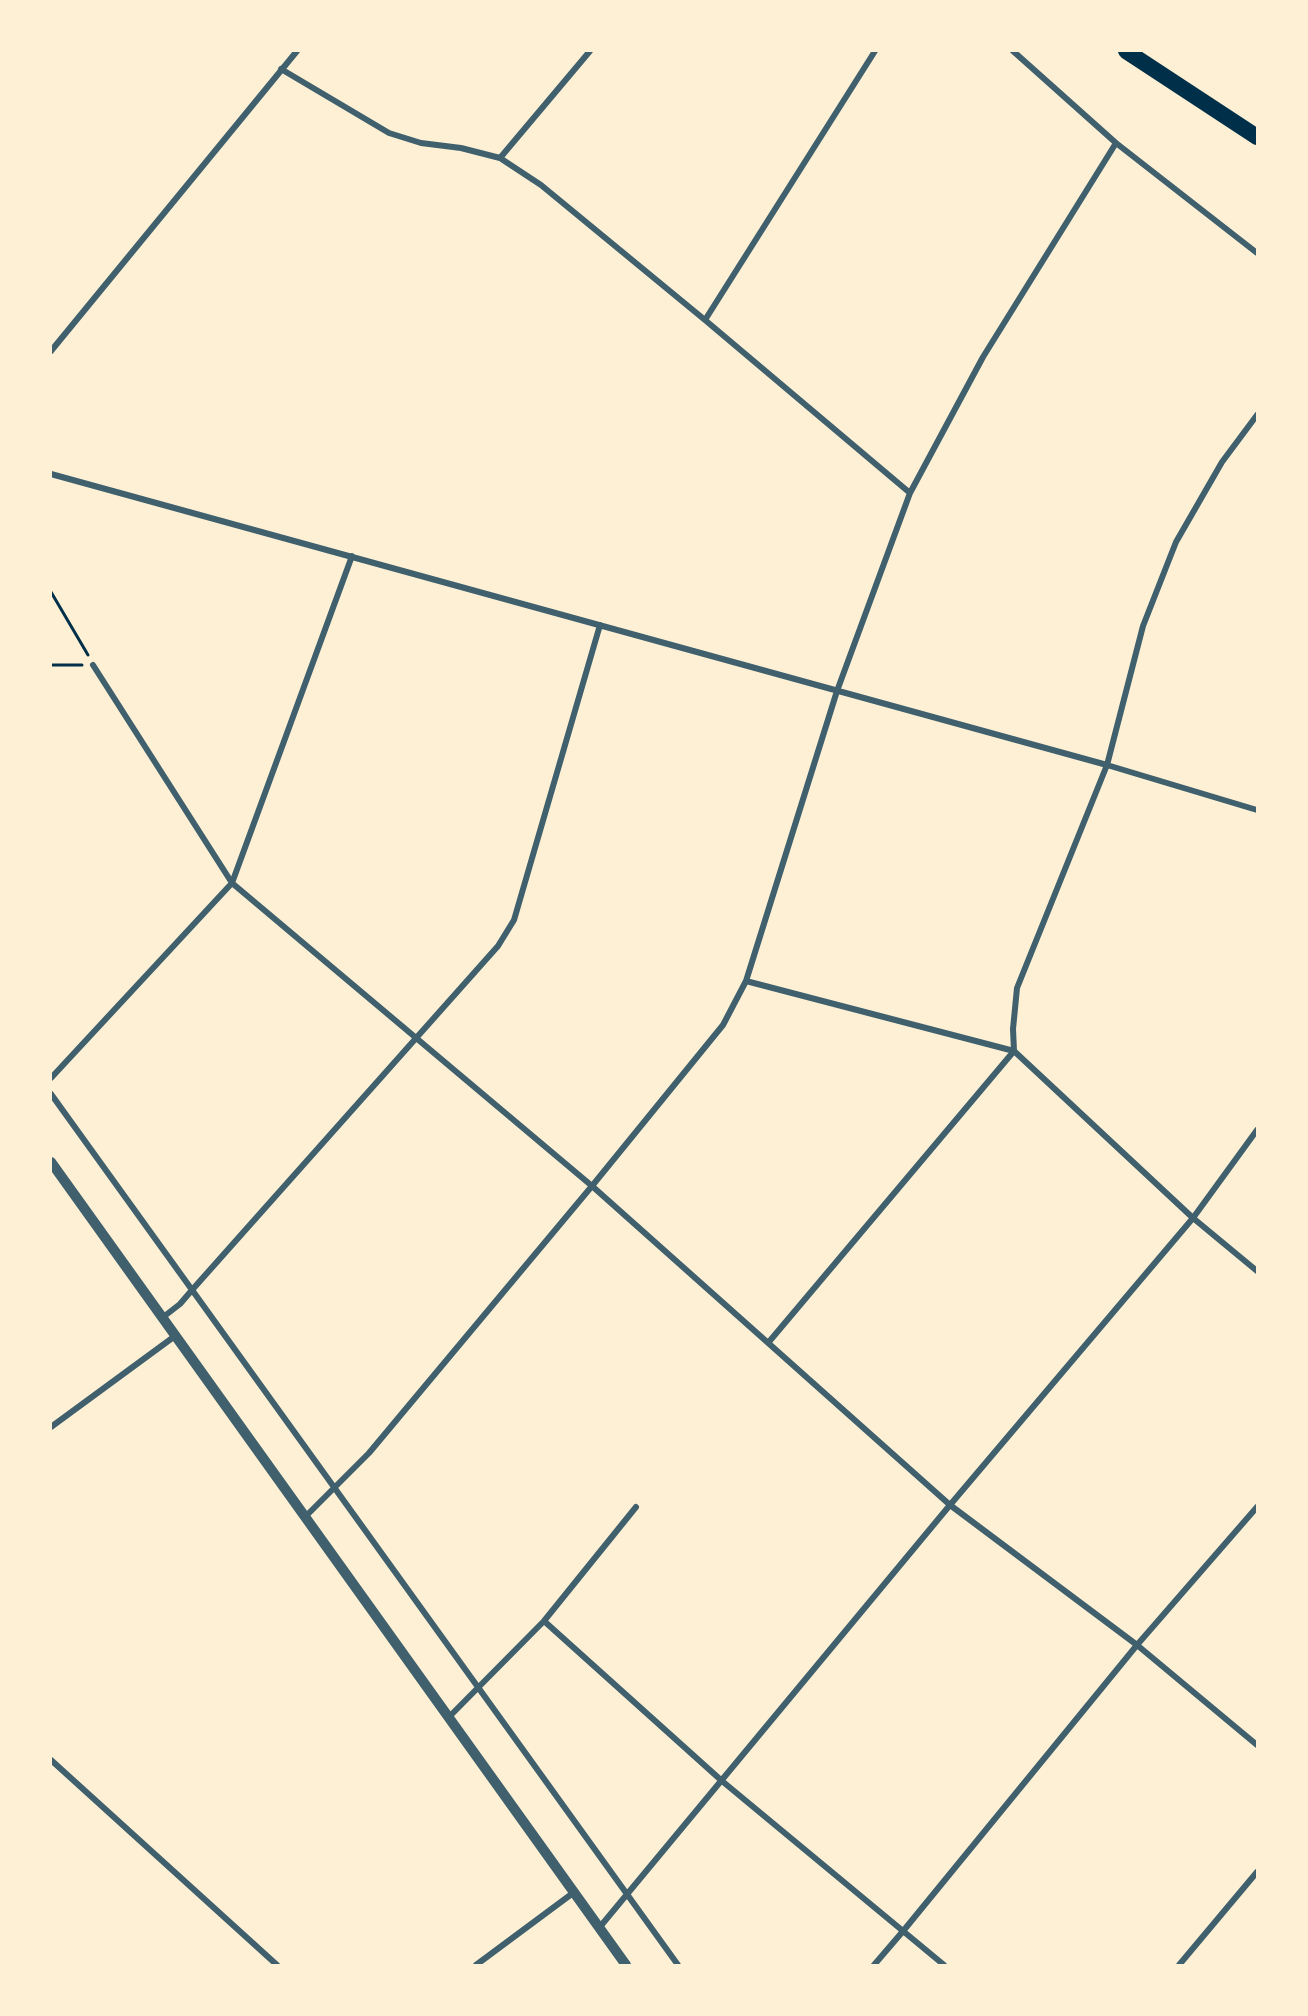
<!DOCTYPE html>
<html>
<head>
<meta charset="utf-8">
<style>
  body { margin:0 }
  #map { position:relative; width:1308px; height:2016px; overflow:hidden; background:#fdf0d5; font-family:Rubik,sans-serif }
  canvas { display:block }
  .frame { position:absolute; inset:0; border:52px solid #fdf0d5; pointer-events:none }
</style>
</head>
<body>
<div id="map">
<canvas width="1308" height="2016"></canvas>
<div class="frame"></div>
</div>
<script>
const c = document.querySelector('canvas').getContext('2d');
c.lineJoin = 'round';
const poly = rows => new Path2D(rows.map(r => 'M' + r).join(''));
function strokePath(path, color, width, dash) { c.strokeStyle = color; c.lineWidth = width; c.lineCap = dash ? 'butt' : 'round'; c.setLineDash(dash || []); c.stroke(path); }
strokePath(poly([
  [51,592,88,655],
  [51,665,82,665]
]), '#003049', 3);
strokePath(poly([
  [1013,51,1116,143,1257,253],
  [281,69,389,133,421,143,461,148,500,158,541,185,705,320,910,493],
  [500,158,590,51],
  [705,320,875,51],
  [51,351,297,51],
  [51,474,1107,765,1257,810],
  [93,665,232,883,592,1186,950,1505,1137,1645,1257,1745],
  [746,981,1014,1051,1193,1218,1257,1271],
  [51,1078,232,883,352,556],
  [51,1094,678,1965],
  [162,1318,180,1304,192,1290,498,946,514,920,600,625],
  [768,1343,1014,1051,1013,1029,1017,988,1107,765,1143,626,1176,542,1222,462,1257,415],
  [51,1427,175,1336],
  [306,1516,369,1453,592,1186,723,1025,746,981,837,691,910,493,983,357,1116,143],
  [544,1621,722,1781,944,1965],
  [449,1717,544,1621,636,1507],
  [51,1760,277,1965],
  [599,1928,950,1505,1193,1218,1257,1130],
  [476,1965,573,1893],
  [874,1965,904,1930,1137,1645,1257,1507],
  [1179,1965,1257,1872]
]), '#3f606c', 6);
strokePath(poly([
  [51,1162,626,1965]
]), '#3f606c', 10);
strokePath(poly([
  [1126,51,1257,137]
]), '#003049', 16);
</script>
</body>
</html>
